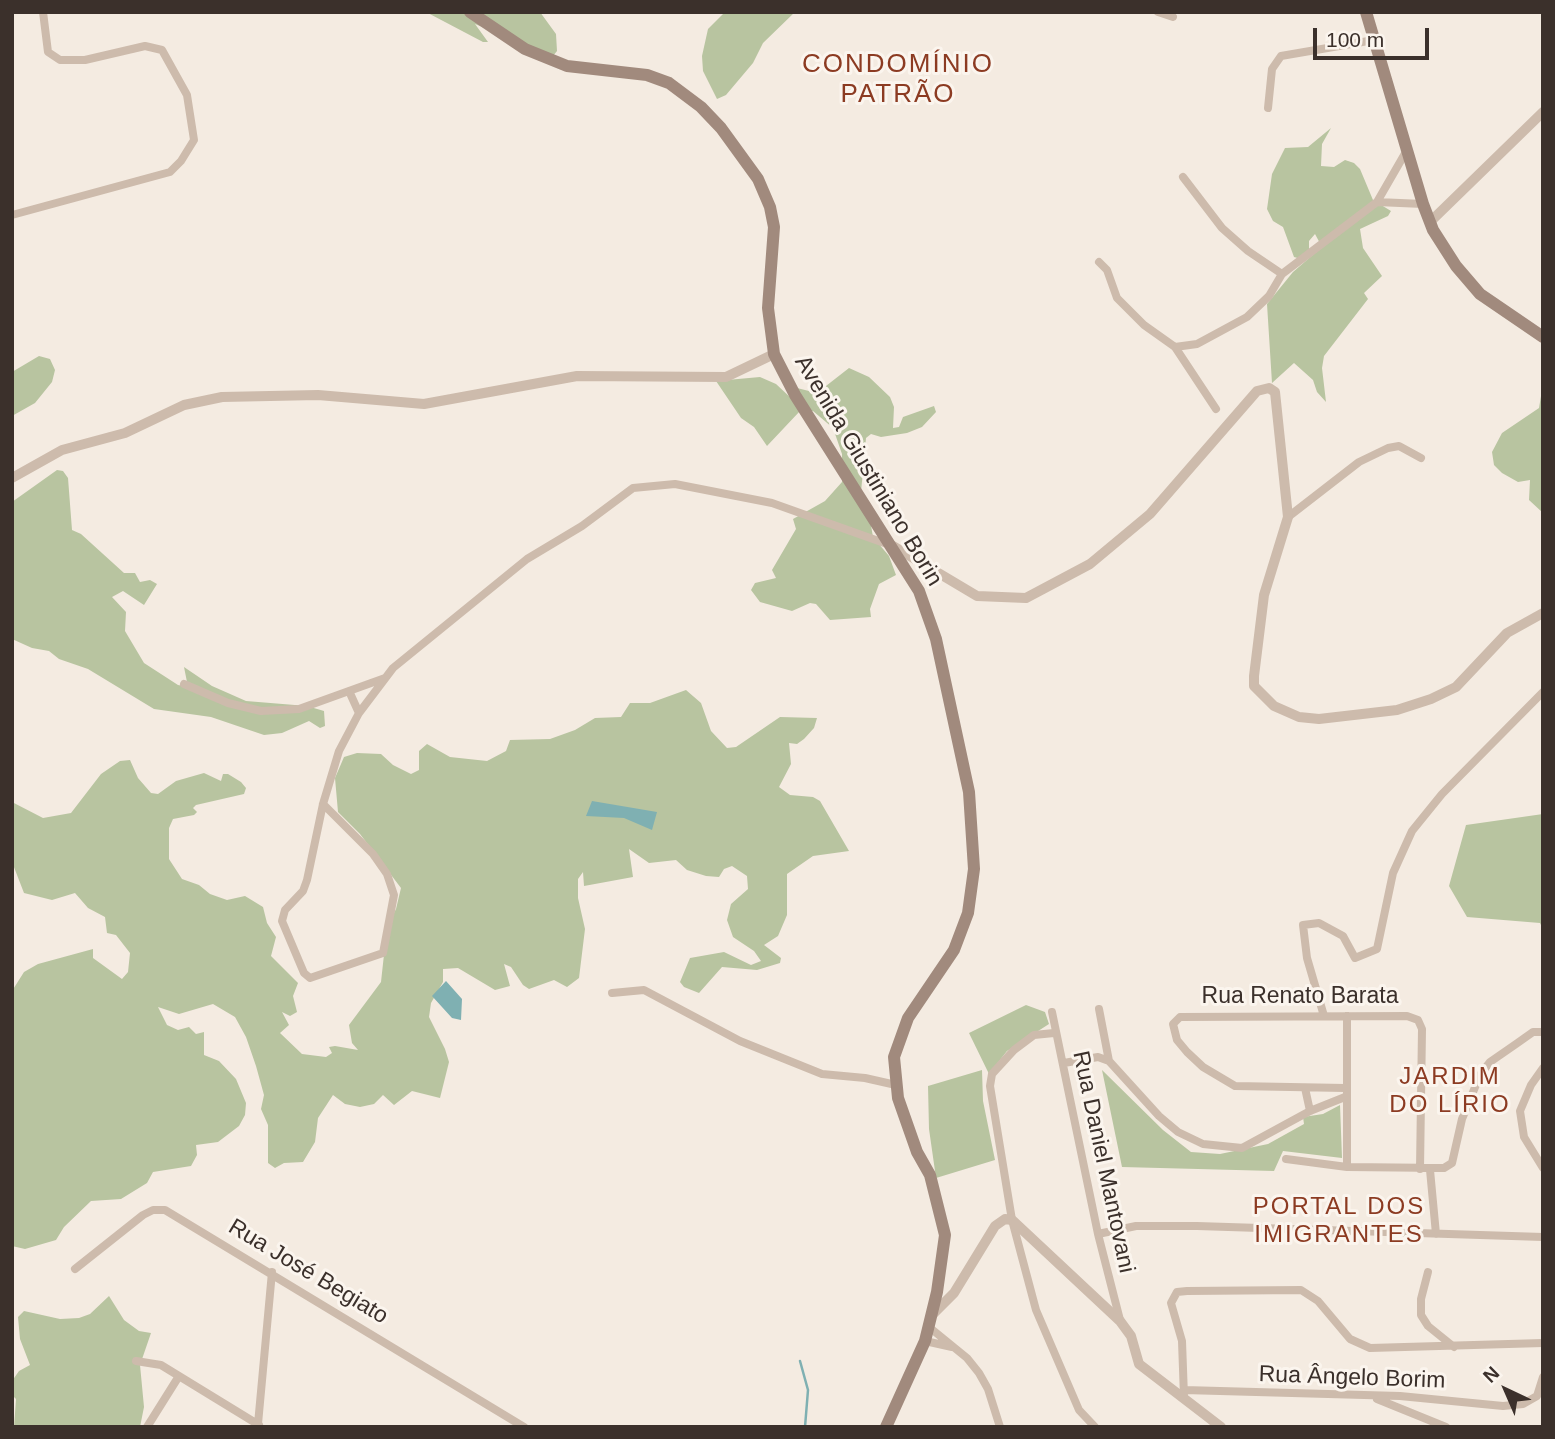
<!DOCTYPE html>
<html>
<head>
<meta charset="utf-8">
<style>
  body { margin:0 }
  #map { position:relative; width:1555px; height:1439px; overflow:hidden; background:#f4ebe1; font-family:Arial,sans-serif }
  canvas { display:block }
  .frame { position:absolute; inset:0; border:14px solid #3b302b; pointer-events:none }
  .north { position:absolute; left:1471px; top:1355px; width:70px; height:70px; -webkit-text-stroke:5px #fbf5ee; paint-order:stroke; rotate:316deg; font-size:19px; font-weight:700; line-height:28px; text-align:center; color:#3b302b }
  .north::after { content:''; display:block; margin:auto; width:24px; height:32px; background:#3b302b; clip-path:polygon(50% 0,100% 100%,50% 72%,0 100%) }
  .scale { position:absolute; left:1313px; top:28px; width:116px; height:32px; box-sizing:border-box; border:4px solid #3b302b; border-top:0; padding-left:9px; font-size:21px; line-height:24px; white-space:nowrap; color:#3b302b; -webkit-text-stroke:5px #fbf5ee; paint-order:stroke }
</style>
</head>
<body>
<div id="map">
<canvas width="1555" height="1439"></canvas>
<div class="frame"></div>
<div class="north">N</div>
<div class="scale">100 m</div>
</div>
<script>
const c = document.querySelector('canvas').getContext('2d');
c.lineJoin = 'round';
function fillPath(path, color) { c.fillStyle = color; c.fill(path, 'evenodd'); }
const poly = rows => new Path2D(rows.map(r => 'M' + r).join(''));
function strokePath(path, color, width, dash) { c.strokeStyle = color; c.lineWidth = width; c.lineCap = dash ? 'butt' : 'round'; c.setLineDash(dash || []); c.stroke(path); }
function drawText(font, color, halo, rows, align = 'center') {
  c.font = font + ' Arial,sans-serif'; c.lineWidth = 6; c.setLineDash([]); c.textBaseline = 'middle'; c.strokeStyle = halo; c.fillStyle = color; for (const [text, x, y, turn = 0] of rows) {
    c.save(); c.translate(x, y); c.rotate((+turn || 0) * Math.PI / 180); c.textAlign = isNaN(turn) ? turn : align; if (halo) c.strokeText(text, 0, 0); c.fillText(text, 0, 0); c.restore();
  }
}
fillPath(poly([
  [426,12,540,12,556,34,557,51,553,56,475,24,488,42,483,42],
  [725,12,795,12,763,43,753,63,726,95,717,99,703,71,702,56,708,29],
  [1331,128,1322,144,1321,166,1334,167,1345,160,1354,163,1360,169,1373,200,1391,211,1388,216,1360,229,1363,248,1382,276,1364,293,1368,299,1324,356,1322,368,1326,402,1317,392,1313,380,1294,363,1272,383,1267,304,1293,272,1322,247,1315,234,1309,241,1309,251,1301,259,1294,257,1283,227,1273,221,1267,209,1272,174,1285,148,1308,147],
  [39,356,50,359,55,370,52,382,35,403,12,416,12,372],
  [849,368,869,377,890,397,894,407,893,428,899,427,903,417,934,406,936,412,922,427,907,433,881,437,871,434,866,438,861,492,868,508,873,537,889,556,896,575,879,584,870,609,871,617,830,620,816,604,810,603,792,611,760,602,751,590,755,583,776,578,772,570,796,529,793,519,825,501,842,482,842,454,833,428,813,411,800,411,767,446,754,427,741,418,716,381,760,377,776,384,792,399,793,387,817,393],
  [1543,384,1543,513,1529,500,1530,480,1518,482,1502,473,1494,465,1492,452,1502,433,1539,408],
  [57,470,63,471,68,478,72,530,81,534,124,573,135,573,140,582,150,580,157,584,144,605,123,591,112,597,126,612,125,631,144,663,178,685,188,687,184,667,212,686,246,701,307,706,324,711,325,726,320,728,309,721,282,733,264,735,211,717,154,709,88,669,59,659,49,651,32,648,12,639,12,502],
  [686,690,701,703,711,731,727,748,736,747,780,717,817,718,814,728,804,739,797,744,789,743,791,764,779,787,790,795,813,797,820,801,849,851,813,856,787,874,787,915,778,936,764,945,781,958,780,963,757,970,722,967,699,993,684,987,680,982,690,958,724,952,751,965,761,961,754,951,733,937,727,920,731,904,748,889,747,876,732,866,724,869,719,877,706,876,687,870,676,860,649,863,629,849,633,877,584,886,583,872,578,879,578,898,585,929,579,978,567,987,554,980,529,989,523,985,511,967,504,964,510,986,495,990,458,968,443,969,443,982,431,1003,429,1017,445,1049,449,1062,440,1098,412,1091,394,1105,383,1095,374,1104,360,1107,345,1104,333,1095,318,1118,315,1142,303,1162,284,1163,275,1168,268,1163,268,1125,261,1109,264,1095,256,1066,246,1037,235,1017,213,1004,179,1014,158,1007,167,1025,178,1030,189,1027,196,1034,204,1032,204,1055,219,1061,236,1079,246,1103,245,1115,239,1126,218,1142,196,1145,197,1155,191,1166,153,1172,147,1183,121,1199,91,1201,64,1227,56,1240,25,1249,12,1246,12,991,24,972,38,964,93,949,93,958,122,979,128,972,130,953,116,935,107,933,105,917,88,908,75,893,52,900,24,893,12,862,12,802,43,818,71,813,101,774,120,761,130,760,138,778,151,793,158,794,176,781,204,773,221,781,223,774,228,774,241,782,246,788,244,794,196,805,193,808,197,812,194,815,173,819,169,828,169,859,182,879,199,885,210,894,227,900,245,896,263,907,267,923,276,937,271,956,298,983,293,996,297,1012,290,1016,282,1012,289,1025,280,1033,302,1054,326,1057,332,1053,329,1047,335,1046,358,1050,352,1043,349,1025,381,982,387,927,396,909,401,888,360,834,338,812,335,778,344,757,357,753,381,754,393,765,411,774,419,770,419,751,427,744,450,757,487,761,506,751,510,740,550,739,575,730,595,718,621,717,630,703,650,703],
  [1543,814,1543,929,1540,923,1467,917,1449,886,1466,825],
  [1026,1005,1045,1012,1049,1024,1007,1051,989,1074,969,1033],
  [982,1070,983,1101,995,1160,936,1178,929,1129,928,1086],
  [1102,1070,1163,1130,1191,1152,1220,1154,1268,1144,1304,1124,1303,1117,1323,1114,1340,1105,1342,1158,1283,1151,1274,1171,1122,1167],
  [109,1296,124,1320,139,1331,151,1333,140,1365,144,1407,140,1427,14,1427,16,1399,12,1395,12,1381,19,1371,30,1365,20,1339,18,1317,24,1311,60,1319,79,1318,90,1314]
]), '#b8c4a0');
fillPath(poly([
  [592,801,657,812,652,830,624,818,586,816],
  [446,981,462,999,461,1020,452,1018,432,996]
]), '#7fb0b2');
strokePath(poly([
  [800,1361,808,1390,805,1427]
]), '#7fb0b2', 2.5);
strokePath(poly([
  [1158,12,1173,17],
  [1268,108,1272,69,1281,56,1374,40],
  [1183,177,1222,228,1248,251,1282,274],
  [1377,202,1423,204],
  [12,215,170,172,181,161,194,140,187,95,162,50,145,46,85,60,60,60,48,52,43,12],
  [1099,262,1107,270,1117,298,1144,325,1175,347,1216,409],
  [1175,347,1197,344,1247,317,1269,296,1282,274,1377,202,1407,150],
  [1288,517,1359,462,1388,448,1399,446,1421,458],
  [184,684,228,703,261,711,299,709,385,678],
  [349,691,359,713],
  [323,804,373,854,387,874,394,895,383,953,310,978,304,973,282,921,285,910,303,891,307,880,323,804,339,751,359,713,393,668,527,559,582,526,633,488,675,484,772,503,887,544],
  [612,993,644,990,740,1041,822,1074,865,1078,896,1085],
  [1099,1009,1109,1061,1159,1116,1178,1132,1203,1144,1242,1148,1310,1111,1345,1097],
  [1052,1012,1098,1234,1120,1320],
  [1324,1016,1307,958,1303,925,1319,923,1343,936,1355,958,1377,949,1393,873,1412,831,1442,794,1543,692],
  [1347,1016,1347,1167],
  [1054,1033,1034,1035,1014,1050,992,1074,990,1086,1012,1220,1036,1310,1079,1410,1095,1427],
  [1064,1063,1098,1057,1109,1061],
  [1543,1068,1531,1085,1520,1111,1524,1137,1543,1168],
  [1305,1088,1310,1111],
  [1345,1088,1235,1086,1203,1067,1187,1052,1177,1040,1173,1024,1180,1017,1407,1016,1418,1020,1422,1029,1420,1169],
  [1286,1159,1347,1167,1444,1168,1452,1163,1462,1119,1480,1075,1490,1062,1516,1044,1533,1032,1543,1032],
  [1430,1170,1436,1234],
  [1098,1234,1136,1226,1197,1226,1543,1237],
  [75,1269,143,1215,153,1210,165,1210,524,1427],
  [1428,1272,1421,1299,1421,1315,1428,1326,1454,1347],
  [929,1327,967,1358,979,1373,988,1389,1000,1427],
  [925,1341,952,1347],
  [136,1361,161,1365,259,1425],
  [1184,1390,1400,1396,1503,1406,1523,1404,1537,1396,1543,1377],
  [1184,1397,1182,1341,1171,1303,1177,1292,1187,1291,1301,1290,1318,1301,1350,1339,1370,1348,1543,1343],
  [1377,1399,1446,1427],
  [258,1424,272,1272],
  [147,1427,179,1376]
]), '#cdbbac', 8);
strokePath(poly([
  [1430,222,1543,112],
  [12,478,62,450,125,433,184,405,222,397,318,395,424,404,577,376,726,377,774,354],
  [893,546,977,596,1026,598,1090,564,1150,514,1257,391,1269,388,1275,392,1288,517,1264,595,1254,676,1254,686,1274,706,1299,717,1319,719,1397,710,1431,699,1456,687,1507,633,1543,613],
  [932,1315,954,1293,995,1226,1005,1219,1012,1220,1120,1321,1131,1336,1139,1364,1221,1427]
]), '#cdbbac', 10);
strokePath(poly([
  [470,12,525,49,567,66,647,75,669,83,701,107,721,128,758,179,770,207,774,227,768,308,774,354,795,395,919,591,936,639,969,792,974,869,968,913,954,950,908,1018,894,1057,898,1098,917,1152,930,1175,945,1235,937,1292,925,1341,886,1427],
  [1366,12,1423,204,1433,230,1456,266,1480,294,1543,337]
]), '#a18a7d', 12);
drawText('23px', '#3b302b', '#fbf5ee', [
  ["Avenida Giustiniano Borin",868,471,59],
  ["Rua Renato Barata",1300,997],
  ["Rua Daniel Mantovani",1103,1162,78],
  ["Rua José Begiato",308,1272,31],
  ["Rua Ângelo Borim",1352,1378,2]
]);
c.letterSpacing = '2px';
drawText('24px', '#8c3b22', '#fbf5ee', [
  ["JARDIM",1450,1077],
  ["DO LÍRIO",1450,1105],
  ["PORTAL DOS",1339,1207],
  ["IMIGRANTES",1339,1235]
]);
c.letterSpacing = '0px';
c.letterSpacing = '2px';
drawText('26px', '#8c3b22', '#fbf5ee', [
  ["CONDOMÍNIO",898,65],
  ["PATRÃO",898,95]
]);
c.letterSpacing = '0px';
</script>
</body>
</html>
